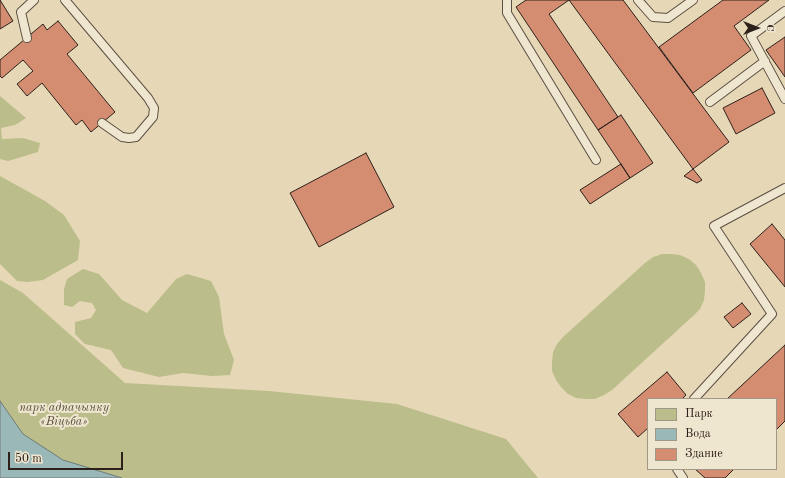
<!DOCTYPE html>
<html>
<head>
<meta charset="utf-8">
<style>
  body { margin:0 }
  #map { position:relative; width:785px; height:478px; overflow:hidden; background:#e6d8b7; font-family:"Old Standard TT",serif }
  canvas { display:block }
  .legend { position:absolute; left:647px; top:398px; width:130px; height:72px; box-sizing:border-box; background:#efe6d0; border:1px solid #a19788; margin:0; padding:5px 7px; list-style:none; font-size:12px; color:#2d201b }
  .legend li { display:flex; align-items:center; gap:8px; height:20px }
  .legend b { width:20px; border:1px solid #a19788 }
  .north { position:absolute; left:737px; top:8px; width:40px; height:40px; -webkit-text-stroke:3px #efe6d0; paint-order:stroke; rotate:90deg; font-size:11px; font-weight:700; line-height:16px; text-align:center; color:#2d201b }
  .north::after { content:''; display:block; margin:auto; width:14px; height:18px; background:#2d201b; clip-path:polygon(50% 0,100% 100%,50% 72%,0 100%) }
  .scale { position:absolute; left:8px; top:452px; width:115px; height:18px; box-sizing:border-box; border:2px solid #2d201b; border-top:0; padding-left:5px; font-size:12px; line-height:14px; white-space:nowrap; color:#2d201b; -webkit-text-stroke:3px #efe6d0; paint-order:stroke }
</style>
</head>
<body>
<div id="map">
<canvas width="785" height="478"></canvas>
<ul class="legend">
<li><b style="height:11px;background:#bbbd8a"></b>Парк</li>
<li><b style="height:11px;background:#9ab8b8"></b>Вода</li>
<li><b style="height:11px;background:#d48d71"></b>Здание</li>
</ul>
<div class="north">С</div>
<div class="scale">50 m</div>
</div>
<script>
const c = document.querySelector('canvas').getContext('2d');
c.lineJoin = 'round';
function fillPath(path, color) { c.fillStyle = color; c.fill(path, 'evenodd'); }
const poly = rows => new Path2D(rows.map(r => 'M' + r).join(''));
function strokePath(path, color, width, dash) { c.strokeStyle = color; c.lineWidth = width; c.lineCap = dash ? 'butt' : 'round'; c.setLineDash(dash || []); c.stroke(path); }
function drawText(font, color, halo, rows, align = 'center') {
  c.font = font + ' "Old Standard TT",serif'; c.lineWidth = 4; c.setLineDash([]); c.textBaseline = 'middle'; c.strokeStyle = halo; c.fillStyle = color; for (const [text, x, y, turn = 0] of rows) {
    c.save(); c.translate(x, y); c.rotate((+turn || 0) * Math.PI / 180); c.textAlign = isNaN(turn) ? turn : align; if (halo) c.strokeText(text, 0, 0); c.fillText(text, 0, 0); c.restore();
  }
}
fillPath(poly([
  [0,96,26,118,15,125,1,128,2,139,23,138,40,143,38,152,8,161,0,159],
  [0,176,45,201,64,215,80,241,78,260,43,280,27,282,17,281,0,264],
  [662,254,671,254,680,255,689,259,696,265,701,273,705,282,705,291,704,300,700,309,693,316,612,390,604,395,595,399,586,399,576,398,568,394,561,387,556,380,552,371,552,362,553,352,557,344,563,337,645,263,653,257],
  [83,269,99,274,122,300,147,313,176,279,187,274,211,281,219,297,224,334,234,360,230,375,212,376,183,373,159,377,123,368,111,350,85,344,75,334,75,322,91,318,96,310,92,303,80,301,72,307,64,305,64,289,67,279],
  [0,280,23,293,125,383,269,391,397,404,506,439,538,478,0,478]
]), '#bbbd8a');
const water = poly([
  [0,401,23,434,63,460,122,478,0,478,0,401]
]);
fillPath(water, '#9ab8b8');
strokePath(water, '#6e7b79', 1);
const building = poly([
  [0,0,13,21,0,29,0,0],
  [526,0,569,0,549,14,618,117,598,130,516,7,526,0],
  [569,0,623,0,729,142,693,169,569,0],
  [723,0,769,0,734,26,751,50,693,93,659,47,723,0],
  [58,21,78,45,67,54,115,112,91,132,82,120,76,125,42,83,27,96,17,84,33,71,23,60,2,78,0,76,0,60,43,24,47,30,58,21],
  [785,37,785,77,766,50,785,37],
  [762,88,775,113,736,134,723,108,762,88],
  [621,115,653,163,630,178,598,130,621,115],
  [366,153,394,207,319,247,290,193,366,153],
  [621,164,630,178,590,204,580,190,621,164],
  [693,169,702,180,697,183,684,176,693,169],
  [772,224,785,240,785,287,750,244,772,224],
  [742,303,751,314,733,328,724,317,742,303],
  [785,345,785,421,776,430,776,399,727,399,785,345],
  [667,372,686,395,682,399,648,399,648,428,638,437,618,414,667,372],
  [695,469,734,469,725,478,705,478,695,469]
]);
fillPath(building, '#d48d71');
strokePath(building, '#2d201b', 1);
const lane = poly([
  [65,0,148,98,154,108,153,117,136,137,129,138,122,137,102,123],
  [507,0,507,13,596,160],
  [638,0,653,17,668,18,693,0],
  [785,11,751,36,785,99],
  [27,38,21,12,34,0],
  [710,102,765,61],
  [694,399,772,314,714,226,785,188],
  [677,469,683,478]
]);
strokePath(lane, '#5b4e42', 10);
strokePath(lane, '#efe6d0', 8);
drawText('italic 12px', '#584f3c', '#efe6d0', [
  ["парк адпачынку",64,408],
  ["«Віцьба»",64,422]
]);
</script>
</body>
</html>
